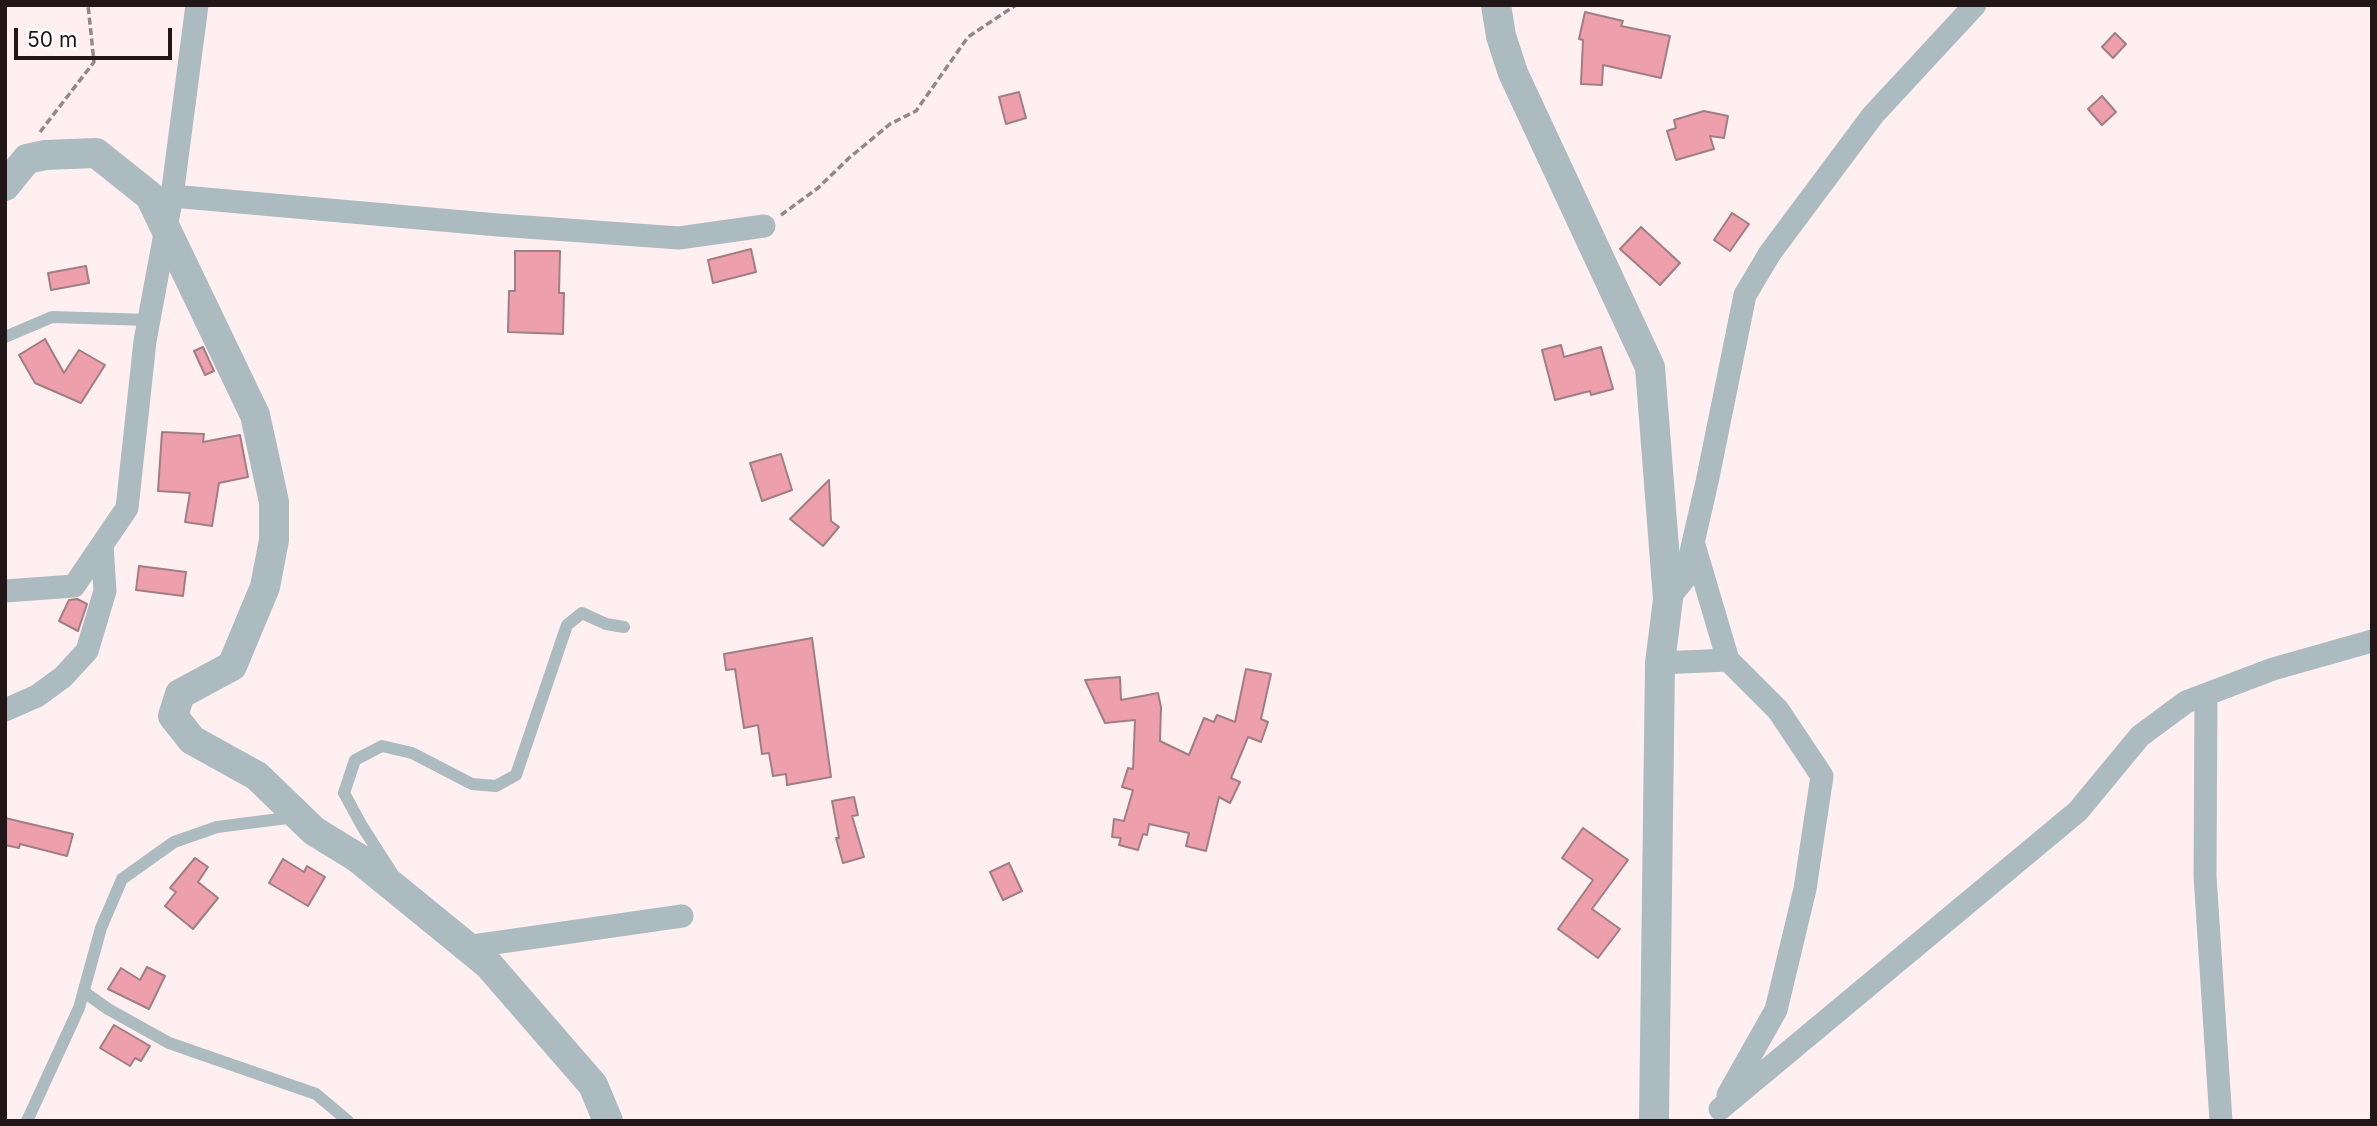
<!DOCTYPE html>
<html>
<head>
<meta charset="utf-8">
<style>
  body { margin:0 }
  #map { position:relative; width:2377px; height:1126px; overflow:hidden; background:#ffeff1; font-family:Inter,sans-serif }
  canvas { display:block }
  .frame { position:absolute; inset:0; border:7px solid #231618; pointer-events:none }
  .scale { position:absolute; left:14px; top:28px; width:158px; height:32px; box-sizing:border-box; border:4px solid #231618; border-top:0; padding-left:9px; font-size:21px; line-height:24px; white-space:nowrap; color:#231618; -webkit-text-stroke:5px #fff; paint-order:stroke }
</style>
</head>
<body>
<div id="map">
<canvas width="2377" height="1126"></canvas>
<div class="frame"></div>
<div class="scale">50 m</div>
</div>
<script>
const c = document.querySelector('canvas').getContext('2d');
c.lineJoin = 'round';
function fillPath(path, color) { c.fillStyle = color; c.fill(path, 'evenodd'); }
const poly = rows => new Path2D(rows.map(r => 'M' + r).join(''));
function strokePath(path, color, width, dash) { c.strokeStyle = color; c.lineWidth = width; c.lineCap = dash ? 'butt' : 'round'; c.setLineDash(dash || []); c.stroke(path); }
const building = poly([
  [1585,12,1623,21,1621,26,1670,36,1661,78,1603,65,1602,85,1581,84,1583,40,1579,39,1585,12],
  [2115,33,2126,44,2113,58,2102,47,2115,33],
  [1019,92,1026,118,1006,124,999,97,1019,92],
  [2102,96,2116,112,2102,125,2088,109,2102,96],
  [1704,111,1728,116,1724,138,1710,136,1714,149,1676,160,1667,131,1676,128,1674,120,1704,111],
  [1732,213,1749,224,1730,251,1714,240,1732,213],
  [1641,227,1680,263,1660,285,1620,249,1641,227],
  [751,249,756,272,713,283,708,260,751,249],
  [515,251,560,251,559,293,564,293,563,334,508,332,509,291,515,291,515,251],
  [86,266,89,283,51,290,48,273,86,266],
  [45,339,64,373,79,350,105,365,81,403,35,383,19,355,45,339],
  [1561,345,1564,357,1601,347,1613,389,1591,395,1590,391,1555,400,1542,350,1561,345],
  [203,347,214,371,205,375,194,351,203,347],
  [162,432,204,434,203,442,240,435,248,477,219,483,212,526,185,522,190,493,158,491,162,432],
  [781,454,792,490,762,501,750,463,781,454],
  [829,480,831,521,839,527,823,546,790,519,829,480],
  [139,566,186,572,183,596,136,590,139,566],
  [77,599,87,604,78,631,59,621,69,600,77,599],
  [812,638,831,777,787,785,786,774,773,776,769,753,762,754,758,725,744,728,735,669,726,670,724,654,812,638],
  [1246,669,1271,674,1261,719,1268,722,1261,742,1248,737,1231,778,1240,782,1230,803,1219,797,1206,851,1186,846,1189,833,1149,824,1147,835,1143,834,1138,850,1119,845,1121,838,1112,837,1114,819,1124,821,1133,790,1122,787,1128,768,1133,769,1135,720,1105,723,1085,680,1120,677,1121,700,1158,693,1161,707,1160,741,1189,755,1204,718,1214,722,1217,715,1235,722,1246,669],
  [854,797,858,815,852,816,864,857,843,863,836,838,839,838,832,801,854,797],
  [5,818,73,834,67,856,20,844,19,848,5,845,5,818],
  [1583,828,1628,860,1592,909,1620,929,1598,958,1558,929,1593,880,1562,858,1583,828],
  [195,858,208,867,198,882,218,898,193,929,165,906,176,892,170,888,195,858],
  [283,859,304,872,307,866,325,877,308,906,269,883,283,859],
  [1009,863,1022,891,1003,900,990,872,1009,863],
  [147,967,165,976,149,1009,108,989,121,968,140,980,147,967],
  [114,1025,150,1046,141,1061,135,1058,130,1066,100,1048,114,1025]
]);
fillPath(building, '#ed9fac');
strokePath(building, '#a07e83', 2);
strokePath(poly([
  [40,132,94,62,88,5],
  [781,215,818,188,849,158,890,124,916,111,968,37,1016,5]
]), '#958789', 3.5, [7, 3.5]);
strokePath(poly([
  [5,337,52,317,149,320],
  [392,873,362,826,344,793,355,760,382,746,412,753,472,784,496,786,516,775,567,625,582,613,606,624,624,627],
  [84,992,108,1009,169,1043,316,1094,348,1121],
  [27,1121,79,1008,101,928,122,879,174,842,217,827,295,817]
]), '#abbbbf', 12);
strokePath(poly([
  [172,196,498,225,679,238,764,226],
  [1694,545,1728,660,1778,710,1822,776,1805,889,1776,1010,1728,1095],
  [5,591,74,586,127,508,145,341,172,196,197,5],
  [1668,599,1685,578,1707,482,1745,295,1770,253,1873,115,1975,5],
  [1660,663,1728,660],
  [2206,695,2205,876,2221,1121],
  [5,710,37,696,63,677,87,651,105,591,102,545],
  [466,947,682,916],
  [1720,1109,2078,811,2140,736,2186,702,2273,669,2372,641]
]), '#abbbbf', 23);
strokePath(poly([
  [1496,5,1501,36,1513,73,1650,367,1668,599,1660,663,1654,1121],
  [5,186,27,159,45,155,96,153,150,196,255,415,274,502,274,540,265,587,232,666,180,694,173,716,192,740,257,776,314,831,358,858,488,964,593,1085,608,1121]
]), '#abbbbf', 30);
</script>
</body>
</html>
